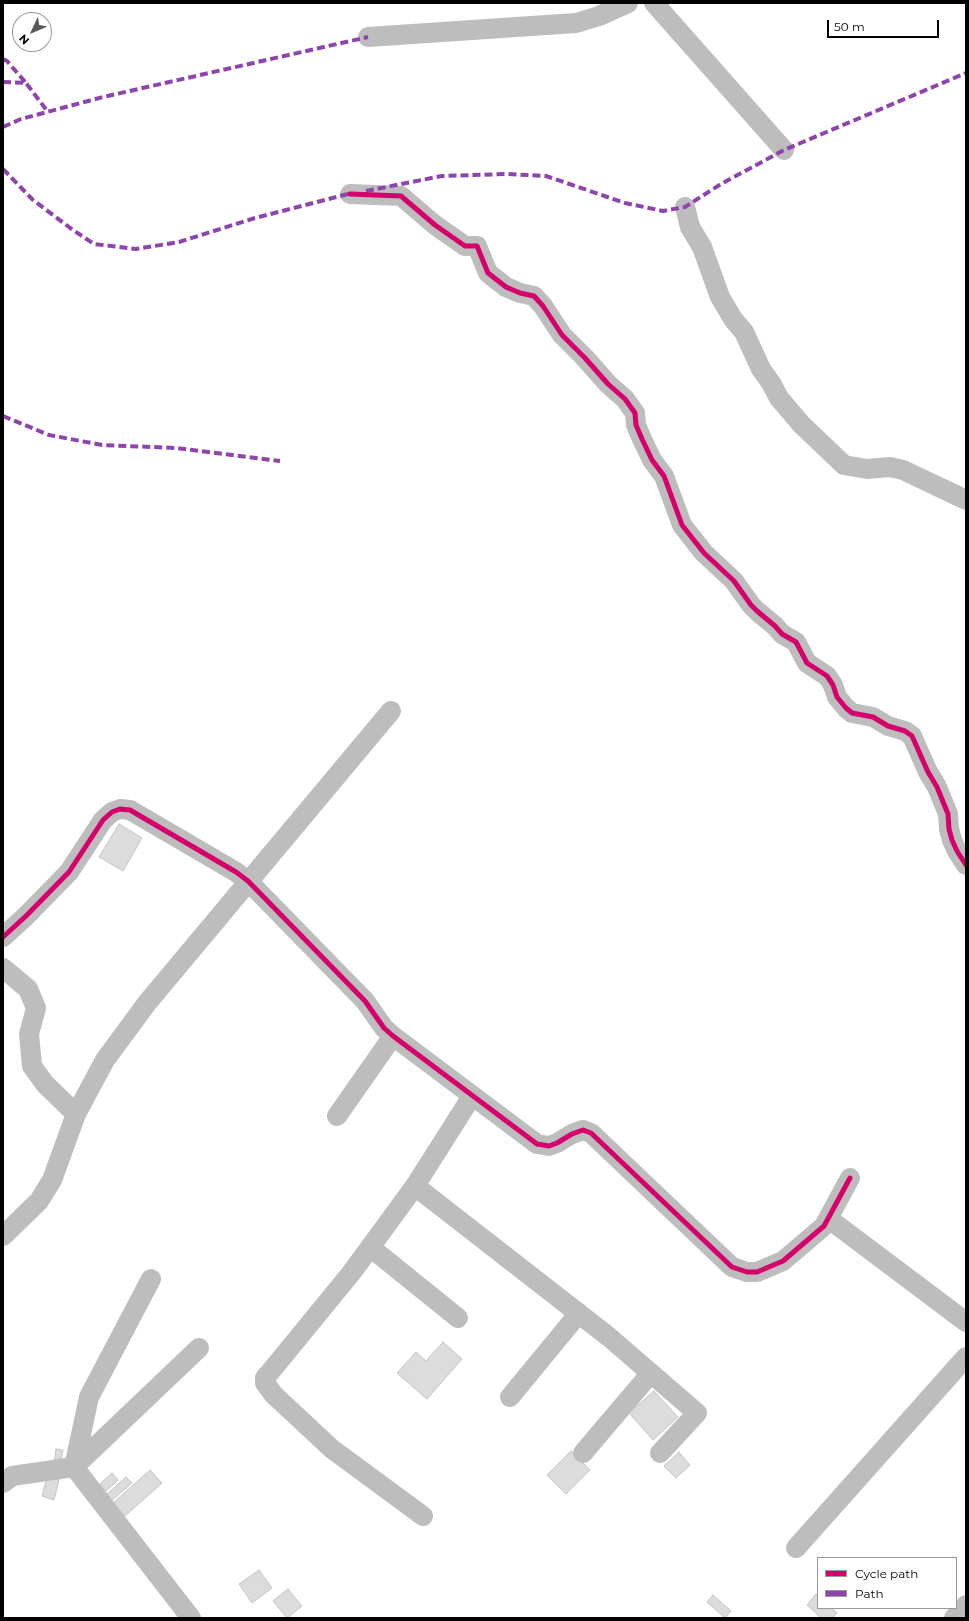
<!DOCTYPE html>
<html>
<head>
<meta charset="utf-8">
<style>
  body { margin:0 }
  #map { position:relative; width:969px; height:1621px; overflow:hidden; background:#fff; font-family:Montserrat,sans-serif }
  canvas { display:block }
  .frame { position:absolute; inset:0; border:4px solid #000; pointer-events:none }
  .legend { position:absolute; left:817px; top:1557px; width:140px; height:52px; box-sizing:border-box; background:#fff; border:1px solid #999; margin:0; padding:5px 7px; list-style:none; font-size:12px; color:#000 }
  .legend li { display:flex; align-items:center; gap:8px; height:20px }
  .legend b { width:20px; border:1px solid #999 }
  .north { position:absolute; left:12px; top:12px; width:40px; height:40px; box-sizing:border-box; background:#fff; border:1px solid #999; border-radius:50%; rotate:226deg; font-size:11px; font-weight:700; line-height:16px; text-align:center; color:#000 }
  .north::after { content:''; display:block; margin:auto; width:14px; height:18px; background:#595959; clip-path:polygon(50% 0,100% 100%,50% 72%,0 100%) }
  .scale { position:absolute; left:827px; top:20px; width:112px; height:18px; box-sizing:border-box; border:2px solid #000; border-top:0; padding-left:5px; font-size:12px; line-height:14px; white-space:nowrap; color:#000; -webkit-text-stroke:3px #fff; paint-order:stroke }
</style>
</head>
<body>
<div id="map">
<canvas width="969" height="1621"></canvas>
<div class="frame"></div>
<ul class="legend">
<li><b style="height:5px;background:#d6006c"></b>Cycle path</li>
<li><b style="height:5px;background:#8e44ad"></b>Path</li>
</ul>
<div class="north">N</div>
<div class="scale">50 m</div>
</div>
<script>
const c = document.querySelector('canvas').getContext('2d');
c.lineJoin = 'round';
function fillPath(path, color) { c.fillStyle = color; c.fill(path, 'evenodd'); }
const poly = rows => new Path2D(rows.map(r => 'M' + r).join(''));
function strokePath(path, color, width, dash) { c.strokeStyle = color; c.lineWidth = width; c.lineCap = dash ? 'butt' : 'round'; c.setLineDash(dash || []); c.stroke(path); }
const building = poly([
  [119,824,142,838,123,871,99,857,119,824],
  [443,1342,462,1359,427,1399,397,1373,416,1352,426,1361,443,1342],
  [654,1391,678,1417,653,1440,629,1413,654,1391],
  [56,1449,63,1450,60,1464,54,1463,56,1449],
  [571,1451,590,1470,566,1494,547,1475,571,1451],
  [679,1452,690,1465,676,1478,664,1466,679,1452],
  [150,1470,162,1483,125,1516,113,1503,150,1470],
  [112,1473,118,1480,106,1491,100,1484,112,1473],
  [47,1477,59,1480,54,1500,42,1496,47,1477],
  [126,1477,132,1483,111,1501,106,1495,126,1477],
  [259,1570,272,1588,252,1603,239,1584,259,1570],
  [288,1589,302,1606,287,1618,273,1601,288,1589],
  [816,1594,818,1596,818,1608,831,1608,837,1613,832,1618,821,1618,807,1605,816,1594],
  [713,1595,731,1611,725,1618,707,1602,713,1595]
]);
fillPath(building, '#dcdcdc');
strokePath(building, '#c4c4c4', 1);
strokePath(poly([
  [654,3,784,150],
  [368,37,576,23,599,16,628,3],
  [350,194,401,196,435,225,465,246,477,246,488,273,506,287,520,293,534,296,543,306,562,335,585,358,608,384,625,399,635,413,636,425,642,439,652,460,664,476,682,525,704,553,734,581,751,605,757,611,775,626,782,634,796,642,807,663,827,676,833,685,837,697,846,708,852,713,873,717,888,726,905,731,912,736,928,772,937,787,948,814,949,829,952,840,957,851,966,865],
  [685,207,690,227,702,247,720,297,733,319,744,332,761,369,771,383,779,398,801,424,844,465,867,469,890,467,903,470,966,500],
  [3,937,26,916,69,872,103,820,112,812,120,809,130,810,236,872,248,881,365,1001,384,1028,393,1036,537,1144,549,1146,557,1143,572,1134,583,1130,591,1133,732,1267,747,1272,757,1272,783,1261,824,1226,850,1178],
  [3,968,28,989,36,1008,29,1034,32,1066,45,1084,76,1114],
  [337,1116,393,1036],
  [415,1186,609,1337,697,1413,660,1453],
  [829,1219,966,1322],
  [3,1236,39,1201,52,1180,76,1114,105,1060,147,1003,391,711],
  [370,1247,458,1318],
  [151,1279,89,1397,74,1467,191,1618],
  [510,1397,579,1313],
  [583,1453,651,1373],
  [3,1483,12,1476,74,1467,199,1348],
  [423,1516,332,1449,274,1395,265,1383,265,1378,271,1371,352,1272,415,1186,472,1096],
  [796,1548,966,1357],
  [954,1618,966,1605]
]), '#bdbdbd', 20);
strokePath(poly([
  [3,59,7,61,26,83],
  [3,82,26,83,48,112],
  [3,127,21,119,103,97,368,37],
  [3,169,33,200,73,230,94,244,136,249,179,242,255,218,352,193],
  [366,191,442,176,507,174,546,176,625,203,663,211,685,207,721,184,784,150,966,73],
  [3,416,49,435,102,445,177,448,280,461]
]), '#8e44ad', 4, [8, 4]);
strokePath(poly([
  [350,194,401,196,435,225,465,246,477,246,488,273,506,287,520,293,534,296,543,306,562,335,585,358,608,384,625,399,635,413,636,425,642,439,652,460,664,476,682,525,704,553,734,581,751,605,757,611,775,626,782,634,796,642,807,663,827,676,833,685,837,697,846,708,852,713,873,717,888,726,905,731,912,736,928,772,937,787,948,814,949,829,952,840,957,851,966,865],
  [3,937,26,916,69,872,103,820,112,812,120,809,130,810,236,872,248,881,365,1001,384,1028,393,1036,537,1144,549,1146,557,1143,572,1134,583,1130,591,1133,732,1267,747,1272,757,1272,783,1261,824,1226,850,1178]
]), '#d6006c', 5);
</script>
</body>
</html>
